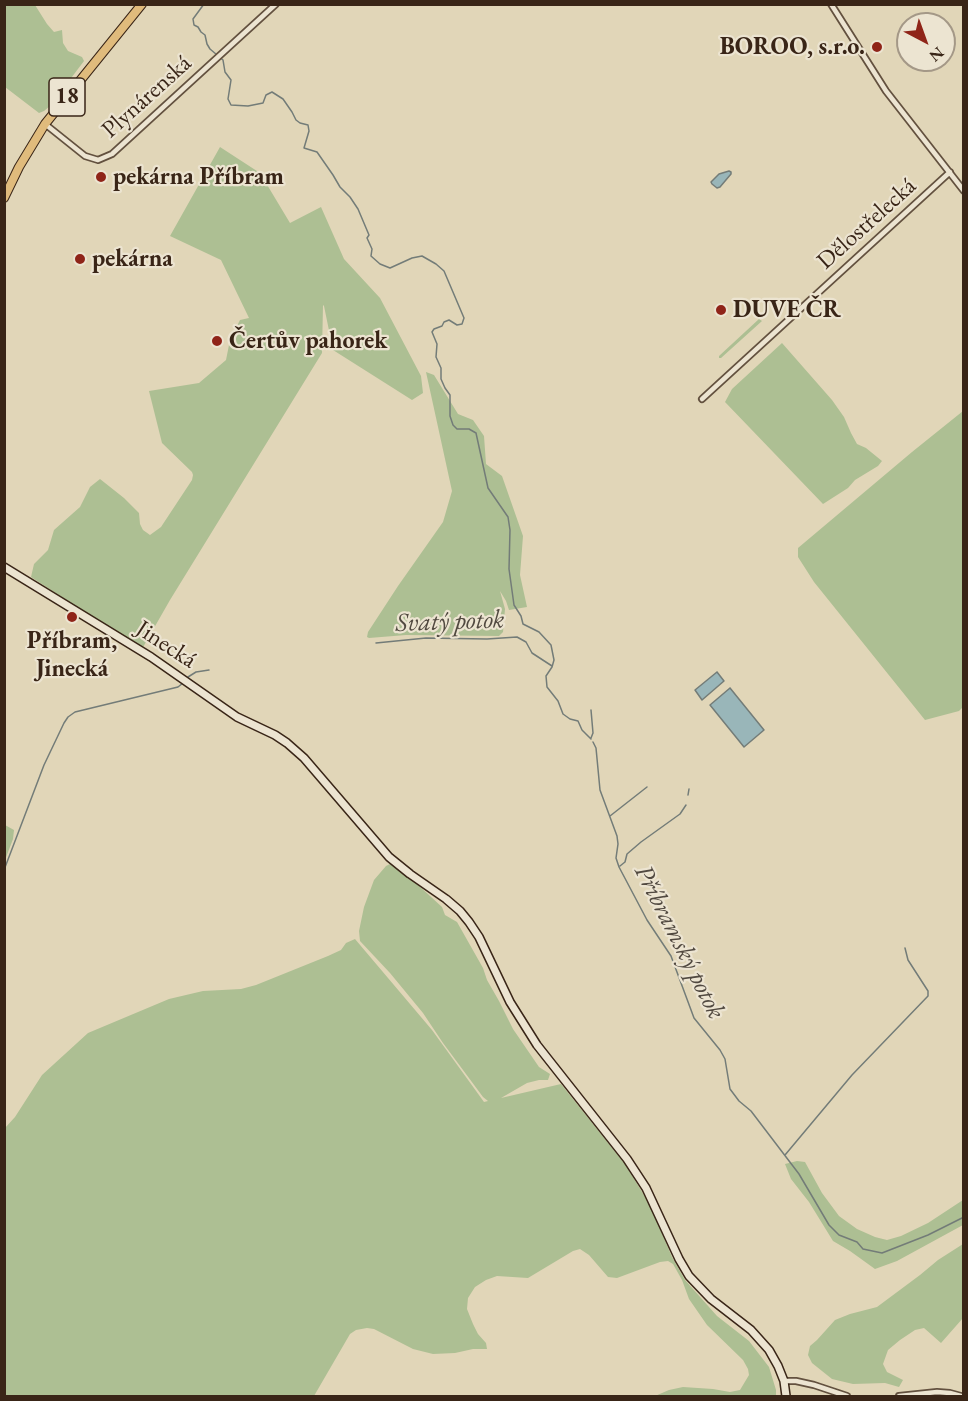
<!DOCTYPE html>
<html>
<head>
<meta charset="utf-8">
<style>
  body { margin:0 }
  #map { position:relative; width:968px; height:1401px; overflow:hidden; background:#e1d6b8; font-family:"EB Garamond",serif }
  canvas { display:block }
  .frame { position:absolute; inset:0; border:6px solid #392517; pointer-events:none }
  .north { position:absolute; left:896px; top:12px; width:60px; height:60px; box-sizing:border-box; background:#ece4d1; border:2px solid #a49887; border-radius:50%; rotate:139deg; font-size:16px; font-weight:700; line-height:24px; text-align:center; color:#392517 }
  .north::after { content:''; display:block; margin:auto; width:21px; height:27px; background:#8f2418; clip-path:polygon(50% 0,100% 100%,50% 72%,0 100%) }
</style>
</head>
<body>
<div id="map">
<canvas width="968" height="1401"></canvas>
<div class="frame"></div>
<div class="north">N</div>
</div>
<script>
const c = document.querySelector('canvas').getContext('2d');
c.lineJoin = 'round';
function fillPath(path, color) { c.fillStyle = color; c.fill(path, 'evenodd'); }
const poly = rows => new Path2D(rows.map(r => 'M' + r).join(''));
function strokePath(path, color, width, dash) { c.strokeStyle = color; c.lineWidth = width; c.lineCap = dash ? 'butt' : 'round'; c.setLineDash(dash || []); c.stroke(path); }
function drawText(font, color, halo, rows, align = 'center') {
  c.font = font + ' "EB Garamond",serif'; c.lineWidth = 4.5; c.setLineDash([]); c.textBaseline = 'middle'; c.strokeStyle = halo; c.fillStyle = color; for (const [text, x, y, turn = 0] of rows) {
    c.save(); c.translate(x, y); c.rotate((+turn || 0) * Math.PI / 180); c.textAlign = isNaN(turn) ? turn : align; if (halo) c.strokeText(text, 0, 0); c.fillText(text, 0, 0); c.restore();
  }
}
fillPath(poly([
  [4,5,35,5,47,24,54,32,62,30,63,43,68,51,82,57,84,61,50,106,44,111,39,113,5,87],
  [220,147,260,173,290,223,321,207,344,259,380,298,421,376,423,393,412,400,333,350,324,306,323,305,322,353,170,600,142,649,31,577,34,564,48,550,54,530,80,507,90,487,100,479,124,498,139,513,140,524,143,530,150,535,161,527,192,480,193,475,192,472,162,443,149,391,199,383,226,360,230,340,240,320,249,318,221,260,170,236],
  [759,319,762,321,721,358,719,358,719,356],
  [782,343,832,400,844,417,851,433,857,444,866,448,882,461,878,466,855,480,848,488,823,504,725,402,732,389],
  [426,372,434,375,458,414,473,420,484,436,486,464,502,476,523,536,520,575,527,607,509,610,506,601,500,591,505,609,503,632,499,636,406,635,369,638,367,637,368,632,398,586,443,522,452,491],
  [963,411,963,707,959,711,925,720,814,582,798,557,798,548,912,452],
  [5,825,14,830,13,839,5,860],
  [390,864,418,885,442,907,445,915,457,922,483,968,487,980,499,1001,513,1029,539,1067,550,1074,548,1080,539,1080,527,1083,501,1098,561,1084,625,1164,650,1205,672,1257,685,1280,717,1316,749,1341,769,1367,776,1390,776,1396,655,1396,669,1390,683,1387,713,1389,730,1392,740,1390,749,1375,748,1369,743,1360,707,1325,689,1299,682,1280,673,1264,668,1261,660,1262,617,1278,608,1277,589,1255,580,1249,573,1251,528,1278,497,1276,486,1280,475,1287,468,1298,467,1309,473,1324,478,1334,486,1343,487,1349,473,1349,455,1353,433,1354,413,1349,374,1329,367,1328,356,1330,350,1334,314,1396,5,1396,5,1128,15,1117,42,1075,88,1033,169,999,203,991,241,989,256,985,328,956,341,950,346,943,355,939,432,1030,484,1102,488,1101,483,1097,443,1043,423,1013,390,973,360,941,359,931,364,907,374,880,386,866],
  [797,1161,805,1162,822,1193,839,1216,857,1229,875,1237,887,1240,901,1236,928,1223,963,1200,963,1225,897,1261,875,1269,850,1251,833,1241,809,1202,791,1179,785,1164],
  [963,1244,963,1318,941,1343,924,1328,915,1330,900,1340,888,1350,883,1364,887,1372,903,1380,899,1387,885,1383,853,1384,832,1379,812,1363,808,1355,810,1346,817,1340,835,1320,850,1314,877,1307,920,1275,938,1260]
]), '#adbf93');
const water = poly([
  [729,171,731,172,731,174,720,187,717,188,712,184,711,182,719,174,729,171],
  [717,672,724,681,702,700,695,690,717,672],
  [730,688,764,730,744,747,710,705,730,688]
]);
fillPath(water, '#99b6b9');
strokePath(water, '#737c78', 1.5);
strokePath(poly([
  [204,4,193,19,194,25,198,27,201,32,205,35,207,44,210,49,223,60,225,72,231,80,228,99,231,105,248,106,263,103,266,95,272,92,283,99,292,112,296,120,300,123,308,125,309,131,304,148,317,152,333,175,340,187,350,197,358,209,369,235,367,238,372,249,371,256,380,264,390,268,412,258,422,256,436,264,444,271,464,318,462,324,457,325,449,320,444,322,442,326,434,329,432,332,437,344,436,357,441,368,441,379,445,388,450,395,450,416,453,425,457,429,469,429,476,433,488,488,508,517,510,530,509,569,514,605,521,616,523,624,539,632,551,645,554,660,552,667,546,676,547,687,558,701,563,714,570,719,578,721,582,730,591,739],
  [376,643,426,638,487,639,517,637,526,642,532,653,552,666],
  [188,677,196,672,209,670],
  [591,738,593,733,591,710],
  [593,742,596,748,600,790,617,836,618,844,616,858,619,867,647,920,671,956,694,1018,720,1050,725,1059,730,1089,739,1101,751,1111,799,1174,829,1225,839,1235,857,1242,863,1249,882,1253,928,1235,964,1217],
  [688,795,689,789],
  [610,816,647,787],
  [620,866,625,862,627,854,641,842,680,814,686,805],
  [4,870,44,765,64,723,68,717,75,712,178,687,183,683],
  [785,1155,852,1075,928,996,928,991,908,960,905,948]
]), '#737c78', 1.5);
const minor = poly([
  [831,4,886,91,964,191],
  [45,124,85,156,98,160,112,154,276,4],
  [702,399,950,172],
  [784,1381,796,1381,814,1385,847,1396],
  [899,1396,937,1392,950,1393,961,1396]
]);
const secondary = poly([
  [4,567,151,657,237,717,275,735,287,743,304,758,389,857,410,874,446,899,460,911,469,922,479,937,510,1002,537,1045,627,1159,646,1188,679,1259,689,1276,711,1299,751,1330,769,1350,778,1366,784,1381,786,1396]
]);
const primary = poly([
  [4,198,19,167,45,124,142,4]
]);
strokePath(minor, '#63513f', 8);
strokePath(secondary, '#392517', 10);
strokePath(primary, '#392517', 10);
strokePath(minor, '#ece4d1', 4.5);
strokePath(secondary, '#ece4d1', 7);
strokePath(primary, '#e0bb7c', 8);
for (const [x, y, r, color] of [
  [877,47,6,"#8f2418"],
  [101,177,6,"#8f2418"],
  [80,259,6,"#8f2418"],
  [721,310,6,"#8f2418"],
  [217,341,6,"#8f2418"],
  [72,617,6,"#8f2418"]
]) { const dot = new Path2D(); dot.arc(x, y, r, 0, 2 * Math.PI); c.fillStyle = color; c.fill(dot); strokePath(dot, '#ece4d1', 2); }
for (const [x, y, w] of [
  [67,97,36]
]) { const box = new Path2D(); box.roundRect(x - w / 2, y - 19, w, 38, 4.5); c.fillStyle = '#ece4d1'; c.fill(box); strokePath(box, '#392517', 1.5); }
drawText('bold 22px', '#392517', null, [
  ["18",67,97]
]);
drawText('bold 24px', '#392517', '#ece4d1', [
  ["BOROO, s.r.o.",865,47,"right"],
  ["pekárna Příbram",113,177],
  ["pekárna",92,259],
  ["DUVE ČR",733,310],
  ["Čertův pahorek",229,341],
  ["Příbram,",72,641,"center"],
  ["Jinecká",72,669,"center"]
], 'left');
drawText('24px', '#392517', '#ece4d1', [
  ["Plynárenská",147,97,-42],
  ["Dělostřelecká",867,224,-42],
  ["Jinecká",166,645,33]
]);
drawText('italic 26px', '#514940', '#ece4d1', [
  ["Svatý potok",450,622,-2],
  ["Příbramský potok",679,942,63]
]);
</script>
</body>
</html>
